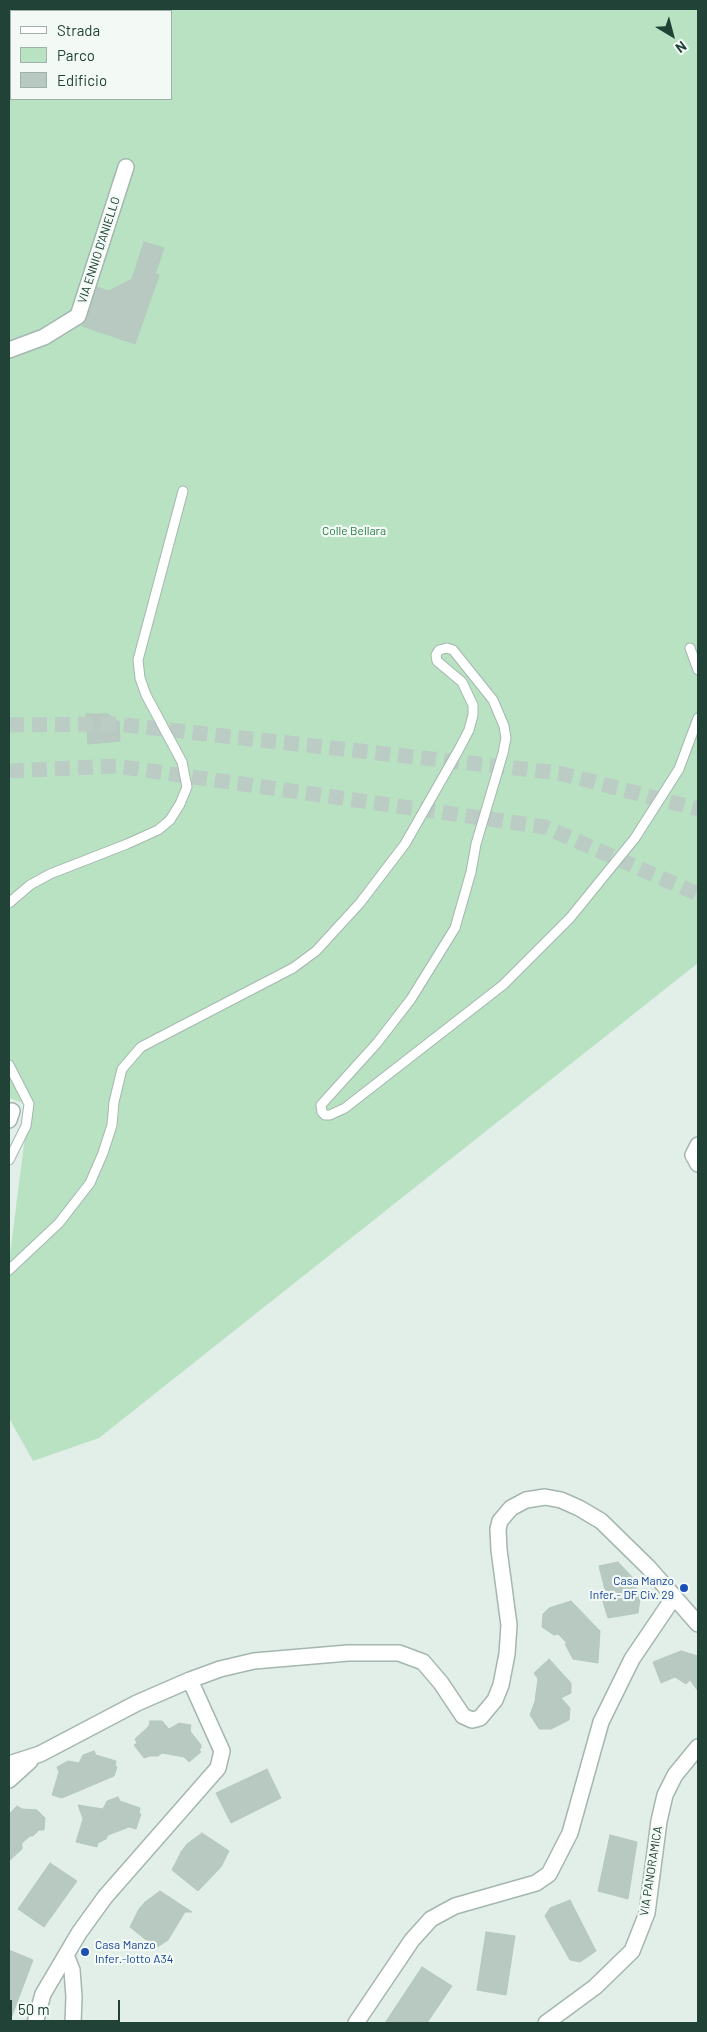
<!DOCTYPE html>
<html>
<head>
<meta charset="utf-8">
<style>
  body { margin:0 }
  #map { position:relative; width:707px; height:2032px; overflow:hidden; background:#e2eee8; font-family:Barlow,sans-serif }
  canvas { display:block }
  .frame { position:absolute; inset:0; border:10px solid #204237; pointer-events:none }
  .legend { position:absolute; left:10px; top:10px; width:162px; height:90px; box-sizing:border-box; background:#f3faf6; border:1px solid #9fb0aa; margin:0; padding:6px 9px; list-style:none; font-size:15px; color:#204237 }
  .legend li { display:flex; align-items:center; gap:10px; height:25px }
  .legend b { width:25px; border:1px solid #9fb0aa }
  .north { position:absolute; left:647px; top:10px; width:50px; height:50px; -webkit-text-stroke:4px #f3faf6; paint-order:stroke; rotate:143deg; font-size:14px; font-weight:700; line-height:20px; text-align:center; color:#204237 }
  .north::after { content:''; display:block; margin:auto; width:18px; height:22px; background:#204237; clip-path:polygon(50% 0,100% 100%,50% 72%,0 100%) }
  .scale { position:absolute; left:10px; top:2000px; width:110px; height:22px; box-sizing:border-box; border:2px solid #204237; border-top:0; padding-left:6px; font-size:15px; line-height:18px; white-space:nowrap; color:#204237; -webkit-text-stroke:4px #f3faf6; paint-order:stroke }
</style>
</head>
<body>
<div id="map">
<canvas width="707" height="2032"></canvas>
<div class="frame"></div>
<ul class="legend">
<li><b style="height:6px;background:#fff"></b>Strada</li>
<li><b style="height:14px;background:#b9e2c2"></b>Parco</li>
<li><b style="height:14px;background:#b7c9c1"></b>Edificio</li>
</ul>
<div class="north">N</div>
<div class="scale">50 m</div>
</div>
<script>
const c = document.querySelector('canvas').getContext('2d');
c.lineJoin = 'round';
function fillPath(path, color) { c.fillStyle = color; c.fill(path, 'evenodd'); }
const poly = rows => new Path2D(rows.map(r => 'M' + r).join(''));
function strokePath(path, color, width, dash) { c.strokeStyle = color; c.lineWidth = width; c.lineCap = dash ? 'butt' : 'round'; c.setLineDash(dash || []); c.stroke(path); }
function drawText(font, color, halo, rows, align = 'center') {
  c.font = font + ' Barlow,sans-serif'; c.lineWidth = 4.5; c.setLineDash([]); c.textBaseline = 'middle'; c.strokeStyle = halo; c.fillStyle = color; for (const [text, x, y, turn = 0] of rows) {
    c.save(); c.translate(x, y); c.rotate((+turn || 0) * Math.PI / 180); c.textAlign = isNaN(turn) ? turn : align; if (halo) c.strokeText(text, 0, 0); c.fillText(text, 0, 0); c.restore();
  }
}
fillPath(poly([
  [9,9,698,9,698,963,99,1438,33,1461,9,1418,9,1262,29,1105,9,1098],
  [11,11,171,11,171,99,11,99]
]), '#b9e2c2');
const building = poly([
  [144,242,164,248,155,274,159,275,135,344,82,326,87,319,97,287,109,291,132,279,144,242],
  [86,714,108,714,112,717,114,721,119,721,120,741,88,744,86,714],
  [618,1562,634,1579,640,1599,638,1613,608,1618,601,1595,606,1594,599,1566,618,1562],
  [571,1601,600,1631,598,1663,573,1659,565,1644,567,1643,558,1634,554,1635,542,1627,543,1614,549,1608,571,1601],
  [681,1651,698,1656,698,1691,690,1680,686,1684,675,1677,661,1683,653,1662,681,1651],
  [549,1659,571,1683,571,1693,561,1698,570,1708,569,1720,551,1729,539,1729,530,1715,535,1701,538,1679,534,1673,549,1659],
  [150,1721,162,1721,169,1729,179,1723,191,1725,190,1731,201,1745,201,1748,199,1749,201,1752,189,1762,184,1757,162,1753,158,1756,150,1756,144,1758,134,1745,137,1743,135,1739,149,1726,150,1721],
  [94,1751,96,1755,116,1761,115,1766,117,1767,114,1776,62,1798,52,1795,59,1772,57,1767,68,1761,79,1763,83,1755,94,1751],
  [267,1769,281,1798,231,1823,216,1793,267,1769],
  [118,1797,120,1801,140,1808,139,1813,141,1814,136,1829,129,1827,108,1835,106,1839,98,1843,97,1847,76,1842,83,1819,78,1805,103,1809,107,1801,118,1797],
  [17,1806,22,1809,37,1810,45,1818,44,1830,39,1830,33,1836,30,1836,22,1843,22,1849,9,1861,9,1814,17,1806],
  [202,1833,229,1851,221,1867,198,1891,172,1870,181,1852,187,1844,202,1833],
  [610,1835,637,1842,628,1899,598,1891,610,1835],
  [50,1863,77,1881,44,1927,18,1909,50,1863],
  [160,1891,192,1912,185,1912,168,1940,156,1948,130,1927,139,1909,145,1902,160,1891],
  [570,1900,596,1951,580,1962,570,1960,545,1916,550,1908,570,1900],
  [486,1932,515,1936,506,1995,477,1990,486,1932],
  [9,1950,33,1960,10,2021,9,2021,9,1950],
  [422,1967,452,1986,427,2023,385,2023,422,1967]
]);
fillPath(building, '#b7c9c1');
strokePath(building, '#b4c9bf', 1);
strokePath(poly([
  [9,725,116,724,559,773,698,809],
  [9,771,116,766,545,827,698,894]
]), '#bbccc5', 15, [15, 8]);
const lane = poly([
  [690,648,698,670],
  [9,903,30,885,50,874,127,844,158,830,170,820,180,804,187,787,182,762,146,695,140,678,138,660,183,491],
  [9,1065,29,1104,26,1126,9,1160],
  [9,1270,59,1223,90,1183,103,1153,112,1125,114,1102,122,1069,141,1047,293,968,316,951,360,903,405,844,458,751,469,730,473,715,473,705,462,682,437,661,436,655,439,650,447,648,453,650,493,700,504,726,506,738,503,753,476,844,471,872,455,928,411,999,377,1043,321,1105,322,1112,325,1115,330,1115,345,1108,503,985,570,918,635,838,679,769,698,718]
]);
const street = poly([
  [9,350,44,337,78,316,126,167],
  [9,1120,12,1111],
  [698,1145,693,1155,698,1164],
  [9,1764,40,1754,137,1703,190,1680,220,1669,254,1661,348,1653,399,1653,423,1662,441,1683,463,1716,472,1720,480,1718,495,1700,501,1685,507,1654,509,1625,499,1550,498,1529,500,1521,511,1508,526,1500,545,1497,561,1500,579,1508,601,1521,648,1567,698,1624],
  [9,1780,30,1761],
  [66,1955,72,1970,74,1997,73,2023],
  [35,2023,43,1994,79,1933,105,1897,218,1768,222,1751,190,1680],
  [356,2023,412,1940,431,1919,455,1906,536,1883,549,1874,570,1833,601,1722,632,1659,674,1597],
  [546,2023,595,1987,632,1951,647,1913,659,1821,665,1795,675,1775,698,1747]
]);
strokePath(lane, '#a4b7af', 11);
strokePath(street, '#a4b7af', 18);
strokePath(lane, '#fff', 9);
strokePath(street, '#fff', 15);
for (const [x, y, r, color] of [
  [684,1588,5,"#1a4fb4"],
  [85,1952,5,"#1a4fb4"]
]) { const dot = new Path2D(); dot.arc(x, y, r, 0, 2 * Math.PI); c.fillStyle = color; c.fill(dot); strokePath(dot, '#f3faf6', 2); }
drawText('12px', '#204237', '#f3faf6', [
  ["VIA ENNIO D'ANIELLO",99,250,-72],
  ["VIA PANORAMICA",651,1871,-81]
]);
drawText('12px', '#257e42', '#f3faf6', [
  ["Colle Bellara",354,531]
]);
drawText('12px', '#164399', '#f3faf6', [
  ["Casa Manzo",674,1581],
  ["Infer.- DF Civ. 29",674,1595],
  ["Casa Manzo",95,1945,"left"],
  ["Infer.-lotto A34",95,1959,"left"]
], 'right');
</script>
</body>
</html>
